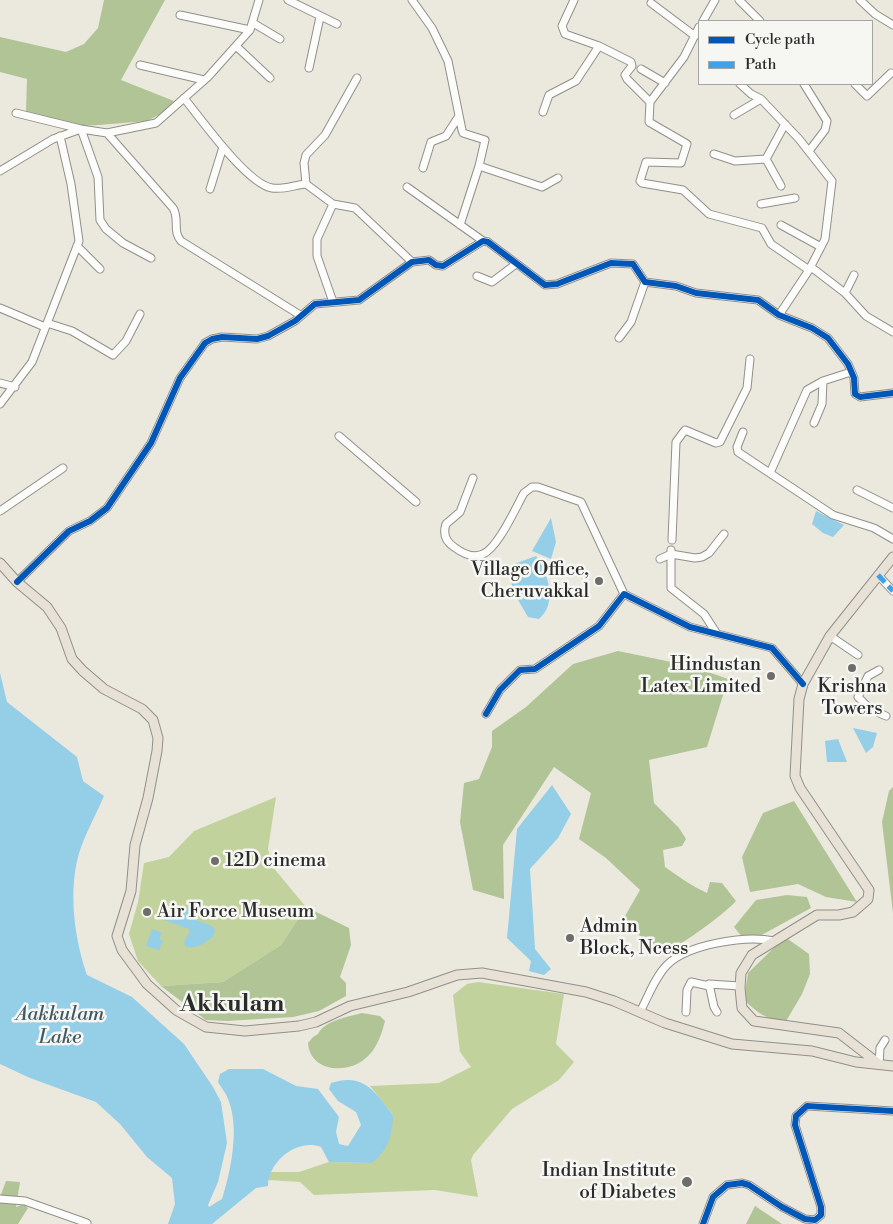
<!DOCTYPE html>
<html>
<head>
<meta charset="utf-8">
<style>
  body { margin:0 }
  #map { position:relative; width:893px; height:1224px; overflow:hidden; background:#ebe8de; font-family:"Libre Bodoni",serif }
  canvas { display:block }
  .legend { position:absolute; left:698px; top:20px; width:175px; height:65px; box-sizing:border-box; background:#f6f6f2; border:1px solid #a5a5a2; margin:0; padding:6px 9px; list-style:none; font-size:15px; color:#2b2b2b }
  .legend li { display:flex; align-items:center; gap:10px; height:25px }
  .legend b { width:25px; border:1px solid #a5a5a2 }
</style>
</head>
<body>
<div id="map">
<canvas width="893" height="1224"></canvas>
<ul class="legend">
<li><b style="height:6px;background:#0057b8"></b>Cycle path</li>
<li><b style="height:6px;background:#3ea3eb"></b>Path</li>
</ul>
</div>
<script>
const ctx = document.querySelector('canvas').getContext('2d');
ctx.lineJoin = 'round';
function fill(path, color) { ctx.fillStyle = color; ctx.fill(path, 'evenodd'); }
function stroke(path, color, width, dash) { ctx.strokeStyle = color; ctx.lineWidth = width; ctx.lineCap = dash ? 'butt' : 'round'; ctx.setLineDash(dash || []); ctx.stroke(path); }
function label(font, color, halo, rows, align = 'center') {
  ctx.font = font + ' "Libre Bodoni",serif'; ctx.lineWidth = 5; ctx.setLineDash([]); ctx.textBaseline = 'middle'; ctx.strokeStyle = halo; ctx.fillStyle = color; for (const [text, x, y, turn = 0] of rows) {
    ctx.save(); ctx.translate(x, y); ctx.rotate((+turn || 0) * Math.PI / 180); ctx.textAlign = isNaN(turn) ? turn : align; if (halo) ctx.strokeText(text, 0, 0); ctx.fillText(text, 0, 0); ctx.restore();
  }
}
const green = new Path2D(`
  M276,797L268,849L272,866L306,907L281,945L223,982L161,986L138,961L129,934L138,902L144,863L169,857L194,831Z
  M478,982L564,994L556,1044L574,1062L559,1080L512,1109L473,1155L471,1160L478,1197L435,1190L314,1195L300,1182L268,1180L269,1172H299L329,1162L372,1163L393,1115L370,1086L439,1083L471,1067L460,1052L453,995L467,984Z`);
const forest = new Path2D(`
  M104,0H165L121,80L174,101L164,112L147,121L99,125L78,126L26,112L27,79L0,72V37L66,52L84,44L98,28Z
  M618,651L691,666L728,679L707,747L649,760L654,803L679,828L686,839L682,846L663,850L665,867C679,877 692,886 707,893L710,882L722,883L736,901C726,913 674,951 662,953L654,948L651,943L621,923L640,890L606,858L579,839L591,793L554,767L503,845L504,899L473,890L460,822L464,783L479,779L492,747V731L526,707L573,664Z
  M893,787V913L882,822L889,791Z
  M794,801L857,902L826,897L798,884L750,892L742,857L763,813Z
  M787,895L807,897L811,908L747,943L734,927L756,900Z
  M306,907L349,928L351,945L340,977L346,983V996L319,1011L293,1017L227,1021L206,1020L161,986L223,982L281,945Z
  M785,937L809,954L810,974L802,994L785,1023C767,1019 756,1013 744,999L748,973Z
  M362,1013L380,1016L385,1021C382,1033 377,1048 368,1056C350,1075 310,1073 308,1043L313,1037L318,1034C325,1020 348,1017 362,1013Z
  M6,1181L20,1182L16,1207L24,1204L28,1208L18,1224H0V1197Z
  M755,1206L782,1224H746Z`);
const water = new Path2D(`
  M816,511L844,525L833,537L823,533L812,524Z
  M551,518L556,542L551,559L532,551Z
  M536,556C548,573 558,603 539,619L528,617C517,596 506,588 514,564Z
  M0,673L7,702L77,757L83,781L104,796C95,817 82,839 77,861C69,898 75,940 87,975L132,997L184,1044L213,1087L221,1102L227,1143L218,1182L208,1205L209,1207L222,1199C231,1171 240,1127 228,1099C226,1093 221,1087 218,1082L220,1074L229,1069H263L296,1086L318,1089L339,1117L336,1132L339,1144L348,1146L361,1125L356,1112L338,1101L329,1089L331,1083C364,1072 375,1092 393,1115C392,1135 389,1149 372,1163L329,1162L321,1147C297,1138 268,1162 268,1186L256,1188L212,1224H168L175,1204L172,1178L147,1157L120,1124L96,1102L30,1078L0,1064Z
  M853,728L877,733L873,747L866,753Z
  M838,739L847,762H827L825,741Z
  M552,785L571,814L558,838L530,869L535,949L551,969L544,975L529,971L531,961L507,938L517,829Z
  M191,899L195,901L188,917L212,926L215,930L213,937C204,943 196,950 185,946L184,942L189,933V929L158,918L163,908L184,915Z
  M152,929L162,933L159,939L163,941L159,950L146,946Z`);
const minor = new Path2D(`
  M288,0L337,24
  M412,0L432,28L448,61L462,130L463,133L485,140L479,166L542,187L558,178
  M574,0L562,26L565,34L599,46L631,62L632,66L625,75L627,79L650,102L684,57L699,27
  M739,0L760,21
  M860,0L875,14L893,25
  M651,3L695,36
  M180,15L250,30
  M703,21L715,0
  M253,23L280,39
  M236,46L270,78
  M140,65L204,80
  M309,68L320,17
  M641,69L665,83
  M740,84L751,94L761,99L799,139L832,181L825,239L809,270L779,315
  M804,84L827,121L825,130L809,151
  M855,84L867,96L891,73
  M184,98C201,119 247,184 272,188C284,190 294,185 306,184L333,204L317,239V256L333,302
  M650,102L649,122L687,144L681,163L646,162L640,181L642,183L683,190L709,214L762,228L771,244L809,270
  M543,112L549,95L576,81L599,46
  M16,113L81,129L98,177L100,220L106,229L123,243L151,258
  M734,115L761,99
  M107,133L173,208C180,219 172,231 181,241L300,315
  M714,154L735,161L766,159
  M423,168L431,142L446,136L459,116
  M0,171L53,139L81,129L107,133L156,123L208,77L250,30L259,0
  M306,184L304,163L306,155L325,135L357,78
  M781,186L766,159L785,124
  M407,187L483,241
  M210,189L223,147
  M333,204L355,208L412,262
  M761,204L795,198
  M460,225L479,166
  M781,225L821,247
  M77,246L100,269
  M811,267L845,293
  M854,275L845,293L866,316L893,332
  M477,276L492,282L516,264
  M0,308L45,327
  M47,323L72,331L113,355L126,341L140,314
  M619,338L631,322L645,282
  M0,383L15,387
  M0,404L32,362L79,241L71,184L60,136
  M814,423L822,404L823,381
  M743,432L737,447L738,452L833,515L874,528L893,539
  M339,436L416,502
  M770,473L807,390L823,381L851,372
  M473,478L460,512L446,524C443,533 445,541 454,547C462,553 473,559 483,554C498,548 516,507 524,493L532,487H538L581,502L624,594
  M857,490L893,508
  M0,511L63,468
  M672,540L676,442L685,430L716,443L720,442L747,388L750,359
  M671,550V588L704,614L717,634
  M660,559L671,554L695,558L702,557L709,553L724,534
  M878,575L893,591
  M17,582L69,531L90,521L107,508L151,443L180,378L205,343L212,339L222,337L257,339L268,336L295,321L315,304L359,300L412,262L429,260L436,265L443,266L483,241L488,242L545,285L557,284L611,263L633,264L645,282L676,286L696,293L758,300L779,315L812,328L828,338L848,364L854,378L855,394L860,397L893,393
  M830,636L858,655
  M879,670L868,676L858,697L870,709L886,716
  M486,714L500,690L520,670L535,669L599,626L624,594L690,627L772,648L803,684
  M640,1012C648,997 655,977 667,965C688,944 746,935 774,941
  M686,1012L687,990L691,982L709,986
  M717,1012L714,1007L709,984L740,986
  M879,1065L880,1048L885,1040
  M0,1199L25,1201L87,1223
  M703,1224L713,1197L727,1185L742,1183L749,1185L782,1207L805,1219L815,1220L821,1215V1207L795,1125L796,1116L807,1106L893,1111`);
const major = new Path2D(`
  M0,563L17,582L47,607L61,628L72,659L83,671L104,689L142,709L153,720L158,738L157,751L148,798L135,845L131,891L117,936L122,950L147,984L176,1010L206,1027L245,1031L299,1026L316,1022L350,1006L408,992L457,975L482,973L586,992L614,1001L665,1023L732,1044L812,1051L856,1062L893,1066
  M879,1064L839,1033L754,1021L742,1008L740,988L741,973L752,955L817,915H839L853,912L868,899L869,890L800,788L795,776L799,699L803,684L830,636L893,557`);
const quiet = new Path2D(`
  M878,575L893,591`);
const cycleway = new Path2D(`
  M17,582L69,531L90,521L107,508L151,443L180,378L205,343L212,339L222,337L257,339L268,336L295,321L315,304L359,300L412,262L429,260L436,265L443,266L483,241L488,242L545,285L557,284L611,263L633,264L645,282L676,286L696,293L758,300L779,315L812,328L828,338L848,364L854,378L855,394L860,397L893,393
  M486,714L500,690L520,670L535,669L599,626L624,594L690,627L772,648L803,684
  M703,1224L713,1197L727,1185L742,1183L749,1185L782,1207L805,1219L815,1220L821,1215V1207L795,1125L796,1116L807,1106L893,1111`);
const markers = [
  [599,581,5,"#6e6d6a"],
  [852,668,5,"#6e6d6a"],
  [771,676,5,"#6e6d6a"],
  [215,861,5,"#6e6d6a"],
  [147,912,5,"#6e6d6a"],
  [570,938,5,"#6e6d6a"],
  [687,1182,6,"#6e6d6a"]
];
const poiNames = [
  ["Village Office,",589,570],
  ["Cheruvakkal",589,592],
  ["Hindustan",761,665],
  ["Latex Limited",761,687],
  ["Krishna",852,687,"center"],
  ["Towers",852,709,"center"],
  ["12D cinema",225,861,"left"],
  ["Air Force Museum",157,912,"left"],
  ["Admin",580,927,"left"],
  ["Block, Ncess",580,949,"left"],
  ["Indian Institute",676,1171],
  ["of Diabetes",676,1193]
];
const waterNames = [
  ["Aakkulam",60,1015],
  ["Lake",60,1038]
];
const districtNames = [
  ["Akkulam",232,1005]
];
fill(green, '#c2d29d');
fill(forest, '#b0c496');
fill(water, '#94cee7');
stroke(minor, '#918f8a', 9);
stroke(major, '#918f8a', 11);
stroke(minor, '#fcfcfa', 7);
stroke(major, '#e8e2d6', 9);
stroke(quiet, '#3ea3eb', 5, [10, 5]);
stroke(cycleway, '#0057b8', 6);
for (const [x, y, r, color] of markers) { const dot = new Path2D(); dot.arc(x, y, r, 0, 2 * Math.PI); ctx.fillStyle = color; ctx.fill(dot); stroke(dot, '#f6f6f2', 2); }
label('19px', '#2b2b2b', '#f6f6f2', poiNames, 'right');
label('italic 20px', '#3f5965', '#f6f6f2', waterNames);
label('bold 24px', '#2b2b2b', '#f6f6f2', districtNames);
</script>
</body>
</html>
